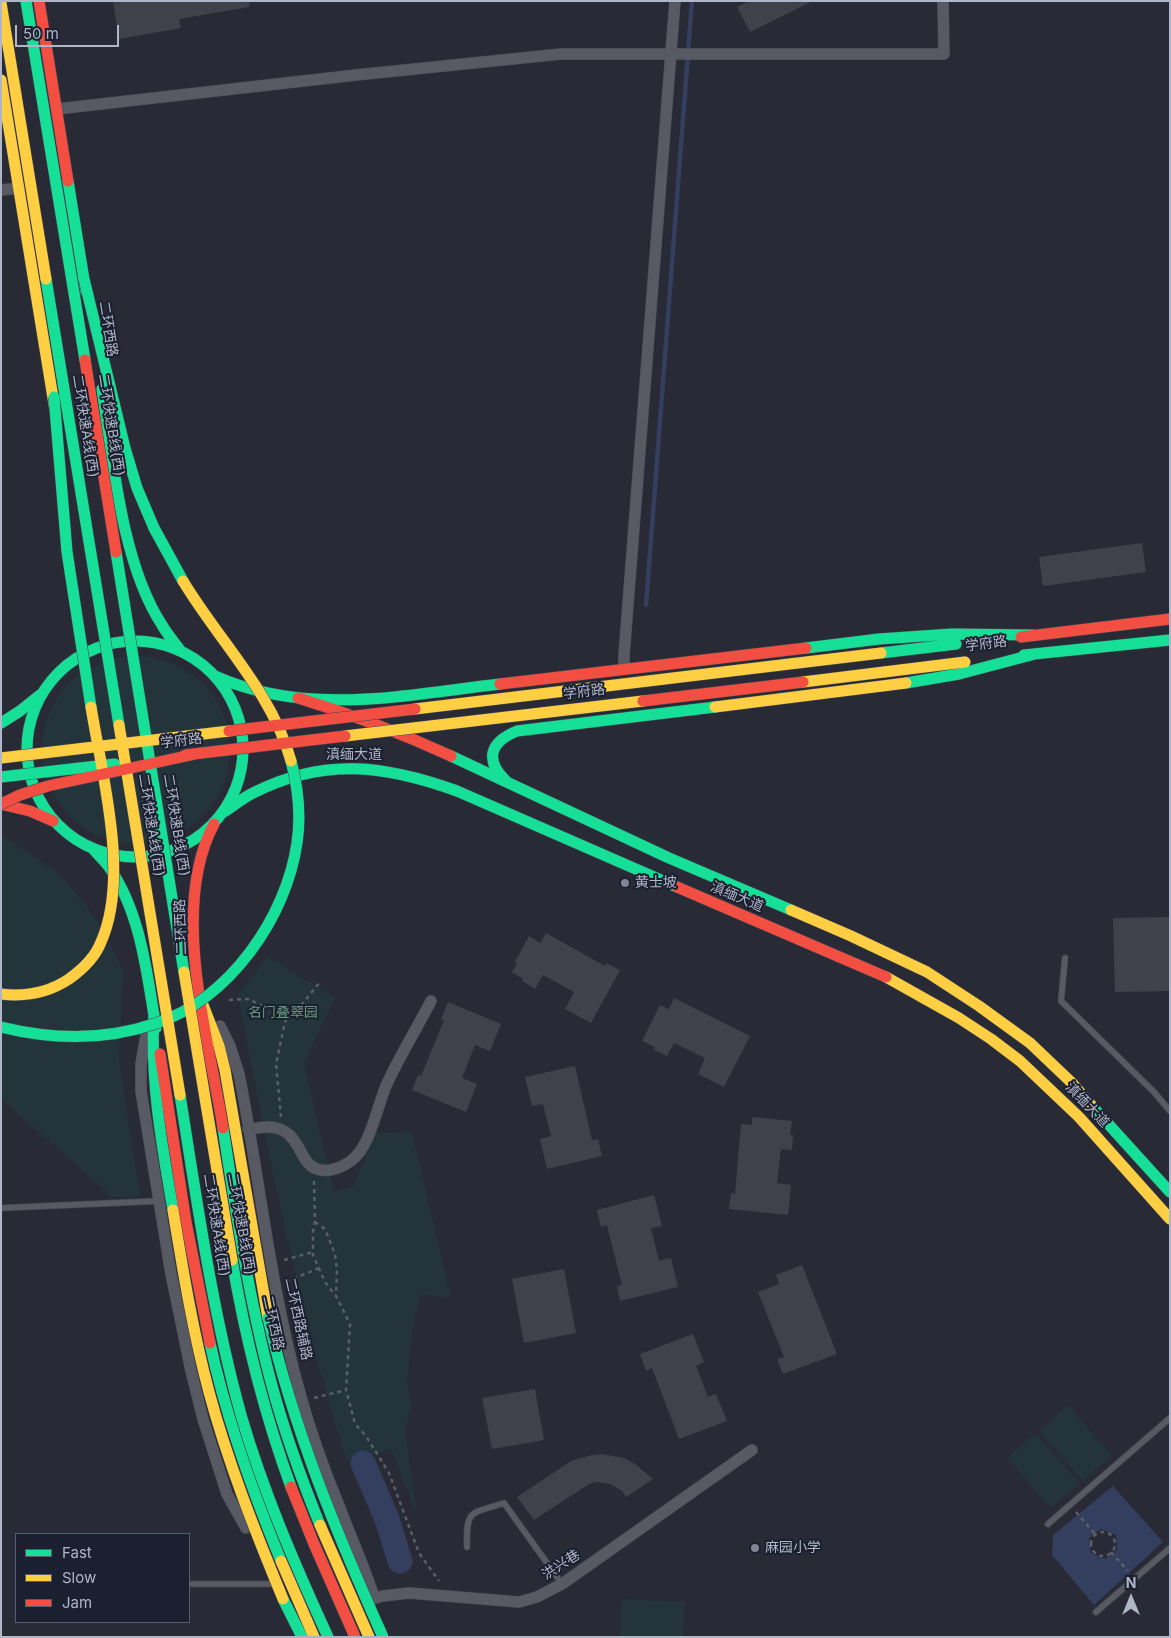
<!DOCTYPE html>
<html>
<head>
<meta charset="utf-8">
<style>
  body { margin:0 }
  #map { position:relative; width:1171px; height:1638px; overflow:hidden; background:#282b35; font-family:Inter,sans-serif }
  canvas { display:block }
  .frame { position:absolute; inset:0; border:2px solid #b0b5c7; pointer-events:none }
  .legend { position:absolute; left:15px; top:1533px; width:175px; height:90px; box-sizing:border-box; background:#1b2030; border:1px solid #575c6c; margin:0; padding:6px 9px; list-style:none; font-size:15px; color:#b0b5c7 }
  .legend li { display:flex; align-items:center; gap:10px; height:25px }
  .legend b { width:25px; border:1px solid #575c6c }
  .north { position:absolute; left:1106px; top:1573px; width:50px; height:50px; -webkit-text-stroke:4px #1b2030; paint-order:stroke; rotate:0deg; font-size:14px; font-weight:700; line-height:20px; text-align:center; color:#b0b5c7 }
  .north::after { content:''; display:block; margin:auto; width:18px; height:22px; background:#b0b5c7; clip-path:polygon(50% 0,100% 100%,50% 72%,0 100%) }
  .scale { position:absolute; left:15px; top:25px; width:104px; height:22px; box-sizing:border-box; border:2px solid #b0b5c7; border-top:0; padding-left:6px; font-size:15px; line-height:18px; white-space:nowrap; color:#b0b5c7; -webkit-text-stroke:4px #1b2030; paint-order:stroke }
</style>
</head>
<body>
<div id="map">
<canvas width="1171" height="1638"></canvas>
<div class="frame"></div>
<ul class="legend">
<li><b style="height:6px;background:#16e098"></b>Fast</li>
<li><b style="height:6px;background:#ffcf43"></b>Slow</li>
<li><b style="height:6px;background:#f24e42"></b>Jam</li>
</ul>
<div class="north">N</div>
<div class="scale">50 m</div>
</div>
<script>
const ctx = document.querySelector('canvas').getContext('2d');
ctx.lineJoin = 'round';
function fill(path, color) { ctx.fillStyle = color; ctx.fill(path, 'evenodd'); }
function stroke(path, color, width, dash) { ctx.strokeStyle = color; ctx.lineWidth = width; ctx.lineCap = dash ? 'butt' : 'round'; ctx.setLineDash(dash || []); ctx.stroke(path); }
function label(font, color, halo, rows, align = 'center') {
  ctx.font = font + ' Inter,"Noto Sans SC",sans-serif'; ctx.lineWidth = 4; ctx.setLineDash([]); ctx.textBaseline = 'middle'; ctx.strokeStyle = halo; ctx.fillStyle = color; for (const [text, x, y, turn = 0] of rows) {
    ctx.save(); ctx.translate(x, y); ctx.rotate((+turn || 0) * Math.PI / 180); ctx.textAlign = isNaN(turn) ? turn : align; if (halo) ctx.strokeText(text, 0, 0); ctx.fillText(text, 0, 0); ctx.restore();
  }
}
const green = new Path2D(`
  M42 750a94 94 0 1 1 188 0a94 94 0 1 1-188 0Z
  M1,834L58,873L86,905L103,930L123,971L119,1060L140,1197H113L1,1099Z
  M268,956L335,998L304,1064L334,1191L352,1187L376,1133L412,1132L451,1297L420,1295L411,1340L407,1383L411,1403L405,1432L417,1515L391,1449L347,1462C299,1309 267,1152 238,994Z
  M1068,1405L1112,1455L1083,1481L1039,1431Z
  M1035,1433L1080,1483L1051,1508L1007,1458Z
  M622,1599L685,1602L683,1637H620Z`);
const water = new Path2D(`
  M1113,1486L1163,1542L1094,1605L1052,1555L1053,1535ZM1101,1529L1116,1535L1117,1550L1105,1559L1091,1553L1089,1538Z`);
const stream = new Path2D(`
  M646,605L692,1`);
const river = new Path2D(`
  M363,1463L387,1519L400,1561`);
const building = new Path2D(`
  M113,1H249V7L179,19L181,28L119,39Z
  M749,1H813L750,32L737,7Z
  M1142,543L1146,572L1043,586L1039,557Z
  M1170,917V991L1115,992L1113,918Z
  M546,933L605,966L606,963L620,970L591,1023L565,1009L574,992L543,975L535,989L522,981L523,979L512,972L517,963L515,962L529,936L540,943Z
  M674,998L750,1036L724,1087L698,1074L705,1058L674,1043L667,1056L654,1050L655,1047L642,1041L660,1005L669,1009Z
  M448,1002L501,1024L490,1051L475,1045L462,1078L477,1084L466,1112L412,1090L418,1075L421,1076L444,1020L441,1019Z
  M575,1066L592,1140L598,1139L602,1156L547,1169L540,1139L551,1136L543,1104L532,1106L525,1077Z
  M752,1117L792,1121L790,1135H793L792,1150L781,1149L777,1183L791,1185L788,1215L729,1209L731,1193L735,1194L741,1124L752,1125Z
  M654,1195L662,1226L651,1228L659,1261L671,1258L678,1287L620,1301L617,1286L622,1285L607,1225L601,1227L597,1210Z
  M802,1265L837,1354L783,1374L777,1359L784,1357L758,1292L779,1284L776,1275Z
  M564,1269L576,1333L524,1343L512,1279Z
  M693,1334L704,1362L696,1366L708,1397L716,1394L727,1421L679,1439L652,1368L646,1371L640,1354Z
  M535,1389L544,1440L492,1449L482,1398Z
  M602,1454L624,1458L635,1464L653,1479L626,1497L622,1491L610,1484L596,1482L589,1484L534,1520L517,1497L571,1461L592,1455Z`);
const path = new Path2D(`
  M229,1000L249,999L258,1004L281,1011L288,1017
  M281,1117L276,1064L285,1022L291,1011L303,1003L320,982
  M314,1181L315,1222L313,1231V1255L325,1282L335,1295
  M315,1222L325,1229L335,1254L337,1270L336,1296L350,1324L346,1390L355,1424L366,1436L389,1473L419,1553L439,1581
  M284,1260L313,1252
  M286,1282L319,1268
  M314,1398L346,1390
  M1076,1512L1096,1535
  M1091 1544a12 12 0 1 1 24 0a12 12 0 1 1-24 0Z
  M1111,1552L1128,1571`);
const lane = new Path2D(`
  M1065,958L1061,1001L1154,1092L1170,1111
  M1,1208L159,1201
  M1048,1524L1170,1418
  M467,1547C466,1509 470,1514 504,1503L562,1584
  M189,1584H272
  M1096,1612L1170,1548`);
const street = new Path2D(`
  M57,109L356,75L561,54H944L943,1
  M1,190L19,188
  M624,669V655L675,1
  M220,1026L230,1046L239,1074C260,1180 270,1286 299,1390C310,1430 324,1470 340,1508C351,1538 364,1566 374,1597
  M146,1035L141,1064V1091L171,1274L191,1371L203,1419L227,1494L246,1528
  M248,1129C255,1129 261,1127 267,1127C302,1127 297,1163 317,1169C331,1174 350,1164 358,1154C371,1139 378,1105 386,1086C399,1057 416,1030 431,1001
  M368,1600L383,1596L409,1593L519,1602L537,1597L562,1584L752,1450`);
const fast = new Path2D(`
  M68,181L86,292
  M102,389C113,461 122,564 162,625C167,634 174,642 180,650
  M27 749a108 108 0 1 1 216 0a108 108 0 1 1-216 0Z
  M806,648L879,639L952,634L1033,635
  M881,653L956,644
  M1024,655L1170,640
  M215,676C306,717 405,695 500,684
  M906,683L959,674L1035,654
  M1,723L20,711L40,695
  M451,756L669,858L791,910
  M506,781C484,760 490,742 517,731L715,707
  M224,812C233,806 243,798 253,793C324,757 385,765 457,791L677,887
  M94,850C99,856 105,861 109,867C141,913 147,974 156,1028
  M154,1014C150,1081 162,1145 173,1210
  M1091,1105L1170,1192
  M223,1128C236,1213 249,1299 271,1382C284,1431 301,1478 320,1525
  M210,1343C226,1418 252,1490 281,1561
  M283,1599L302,1637`);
const slow = new Path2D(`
  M1,80L55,410
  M884,672L965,662
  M715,707L906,683
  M791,910L851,936L927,972L979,1006L1030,1043L1072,1083L1091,1105
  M886,977L959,1018L991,1039L1020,1061L1079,1117L1170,1219
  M203,1005L219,1046L225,1070L268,1318
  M320,1525L369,1637
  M281,1561L314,1637`);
const jam = new Path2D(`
  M39,1L68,181
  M1021,637L1170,619
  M500,684L806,648
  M298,698C351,714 401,733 451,756
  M1,804L30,811L53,821
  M214,824C169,908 209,1039 223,1128
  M677,887L886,977
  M160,1054L186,1222L210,1343`);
const fastBridge = new Path2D(`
  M26,1L85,360
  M46,279L119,725
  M84,279L125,448L137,488L154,528L183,581
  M54,397L67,552L91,707
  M116,552L184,972
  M1,777L115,764
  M1,1027C54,1040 105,1041 157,1023C230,998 286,918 297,843C301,816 298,787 291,761
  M180,1095C197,1202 212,1310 241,1415C263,1491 295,1565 328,1637
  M232,1260C245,1337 264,1413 291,1487
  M268,1318C294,1430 336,1532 383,1637`);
const slowBridge = new Path2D(`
  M1,3L46,279
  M183,581C219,641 272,692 291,761
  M803,682L884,672
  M415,709L881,653
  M119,725L180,1095
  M345,736L643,701
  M1,758L229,731
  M184,972L232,1260
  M1,994C26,997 48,993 69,979C83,969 95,958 101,942C130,877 102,775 91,707
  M173,1210C183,1271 193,1332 209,1392C228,1463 255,1531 283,1599`);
const jamBridge = new Path2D(`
  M85,360L116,552
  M643,701L803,682
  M229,731L415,709
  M185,755L345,736
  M1,804L20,795L48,786L200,753
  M291,1487L314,1544L355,1637`);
const markers = [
  [625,883,5,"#808594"],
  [755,1548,5,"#808594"]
];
const streetNames = [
  ["二环西路",108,329,81],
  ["二环快速B线(西)",111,425,81],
  ["二环快速A线(西)",85,426,81],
  ["学府路",986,644,-7],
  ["学府路",584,692,-7],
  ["学府路",181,741,-7],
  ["滇缅大道",354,755],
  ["二环快速A线(西)",151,825,81],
  ["二环快速B线(西)",176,825,81],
  ["滇缅大道",737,897,23],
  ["二环西路",181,927,-92],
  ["滇缅大道",1087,1105,46],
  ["二环快速B线(西)",241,1224,80],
  ["二环快速A线(西)",216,1225,81],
  ["二环西路辅路",298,1319,78],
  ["二环西路",273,1323,78],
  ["洪兴巷",561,1565,-33]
];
const poiNames = [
  ["黄士坡",635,883],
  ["麻园小学",765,1548]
];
const parkNames = [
  ["名门叠翠园",283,1013]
];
fill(green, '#24343b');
fill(water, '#343e5e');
stroke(stream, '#343e5e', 4.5);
stroke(river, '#343e5e', 25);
fill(building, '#3f424b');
stroke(lane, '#44464e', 7);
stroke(street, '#44464e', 12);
stroke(fast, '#454852', 12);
stroke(slow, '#454852', 12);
stroke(jam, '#454852', 12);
stroke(path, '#5a5e67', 2.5, [4, 4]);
stroke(lane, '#575a63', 5.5);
stroke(street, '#575a63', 11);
stroke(fast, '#16e098', 11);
stroke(slow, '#ffcf43', 11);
stroke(jam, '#f24e42', 11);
stroke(fastBridge, '#454852', 12, []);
stroke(slowBridge, '#454852', 12, []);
stroke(jamBridge, '#454852', 12, []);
stroke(fastBridge, '#16e098', 11);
stroke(slowBridge, '#ffcf43', 11);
stroke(jamBridge, '#f24e42', 11);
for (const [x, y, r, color] of markers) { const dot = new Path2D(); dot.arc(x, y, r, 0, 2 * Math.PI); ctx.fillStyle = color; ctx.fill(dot); stroke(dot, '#1b2030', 2); }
label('14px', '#b0b5c7', '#1b2030', streetNames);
label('14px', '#b0b5c7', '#1b2030', poiNames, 'left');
label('14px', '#67987b', '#1b2030', parkNames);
</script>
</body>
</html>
